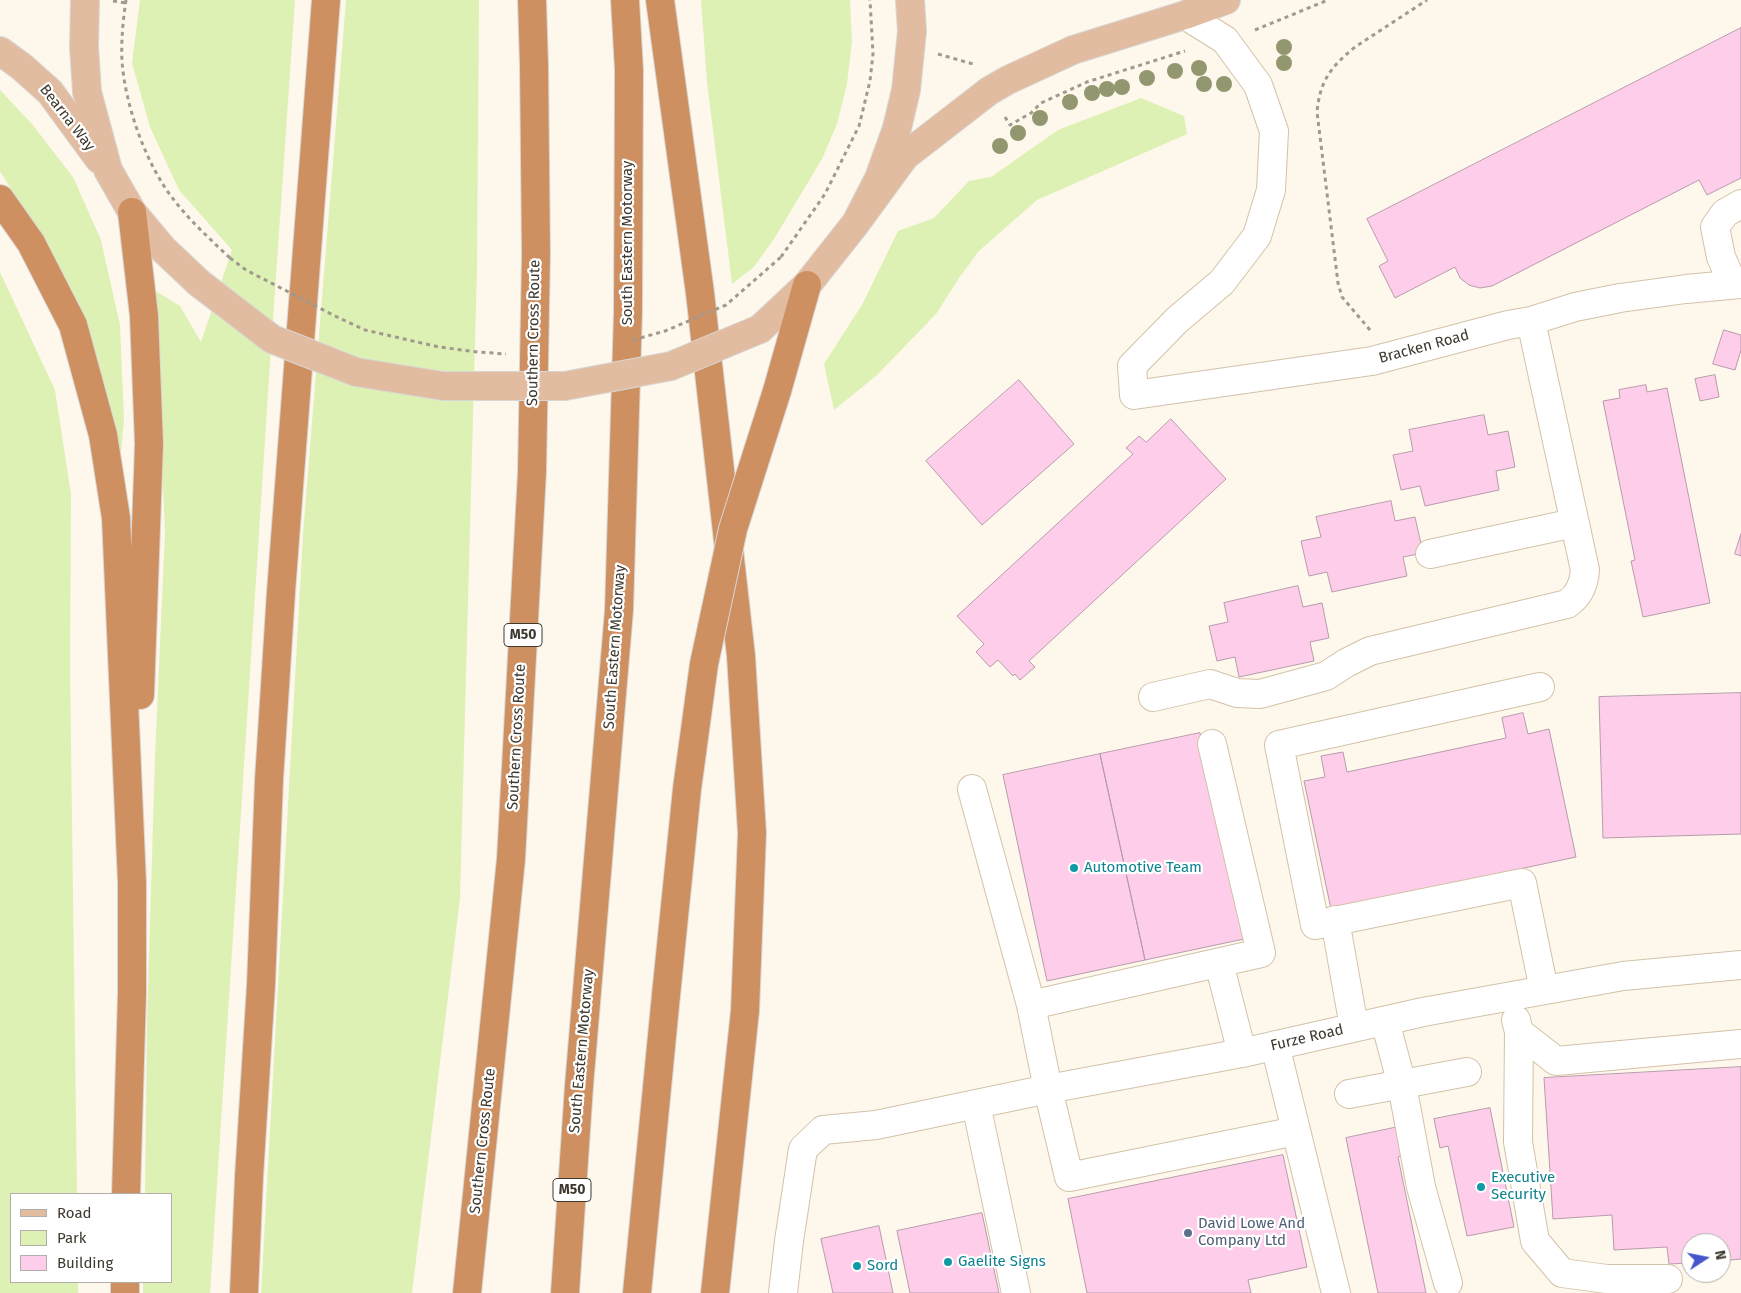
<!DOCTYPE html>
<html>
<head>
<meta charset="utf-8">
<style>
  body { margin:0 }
  #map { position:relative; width:1741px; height:1293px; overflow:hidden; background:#fef7ec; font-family:"Fira Sans",sans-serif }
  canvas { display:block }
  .legend { position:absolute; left:10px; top:1193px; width:162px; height:90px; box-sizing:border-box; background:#fff; border:1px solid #b2afab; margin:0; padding:6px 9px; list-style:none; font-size:15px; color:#3e382d }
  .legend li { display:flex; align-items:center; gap:10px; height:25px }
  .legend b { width:25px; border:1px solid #b2afab }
  .north { position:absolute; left:1681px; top:1233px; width:50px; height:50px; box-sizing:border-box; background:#fff; border:1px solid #b2afab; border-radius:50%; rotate:79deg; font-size:14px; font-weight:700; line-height:20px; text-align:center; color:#3e382d }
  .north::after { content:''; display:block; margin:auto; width:18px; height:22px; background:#4556ca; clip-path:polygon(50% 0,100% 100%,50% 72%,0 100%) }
</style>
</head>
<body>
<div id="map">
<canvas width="1741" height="1293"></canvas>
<ul class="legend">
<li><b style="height:6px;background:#e2bca0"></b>Road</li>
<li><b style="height:14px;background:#def1b4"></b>Park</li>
<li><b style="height:14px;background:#fecdea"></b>Building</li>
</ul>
<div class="north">N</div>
</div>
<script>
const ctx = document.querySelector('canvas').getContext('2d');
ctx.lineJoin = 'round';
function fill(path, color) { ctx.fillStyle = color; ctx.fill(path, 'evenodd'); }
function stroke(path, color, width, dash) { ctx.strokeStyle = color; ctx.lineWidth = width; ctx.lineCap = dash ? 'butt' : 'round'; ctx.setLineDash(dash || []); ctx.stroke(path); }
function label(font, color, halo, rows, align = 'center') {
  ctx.font = font + ' "Fira Sans",sans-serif'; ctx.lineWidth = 4.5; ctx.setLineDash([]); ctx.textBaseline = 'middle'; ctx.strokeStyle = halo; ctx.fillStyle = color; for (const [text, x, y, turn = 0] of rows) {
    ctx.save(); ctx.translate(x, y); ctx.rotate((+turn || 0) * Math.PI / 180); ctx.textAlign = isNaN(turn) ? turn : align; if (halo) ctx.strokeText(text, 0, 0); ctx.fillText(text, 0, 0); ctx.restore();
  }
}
const green = new Path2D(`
  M140,0H295L269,378L210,1293H143V1282H171V1194H145L147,1023L155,757L165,532L154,290L180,306L201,342L232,250L179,190L150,127L132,63Z
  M346,0H479L477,269L460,898L412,1293H261L303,534Z
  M701,0H850L852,41L847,84L837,124L822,159L774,239L754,267L732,284L707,82Z
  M0,90L32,124L73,177L101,240L120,325L124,419L121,453L53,258L0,171Z
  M1141,98L1184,116L1187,134L1037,200L979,251L959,278L936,314L877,375L834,410L824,364L863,303L898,231L934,218L969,181L991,177L1058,130Z
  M0,272L55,390L71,494L70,667L77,1194H11V1282H78V1293H0Z`);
const building = new Path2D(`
  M1741,28V178L1707,195L1699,180L1492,286L1480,288L1469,285L1460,278L1455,267L1395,298L1379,266L1388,261L1367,219Z
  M1724,330L1741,335V350L1735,370L1713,364Z
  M1715,375L1719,397L1700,401L1695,379Z
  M1019,380L1074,444L982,525L926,461Z
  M1646,385L1647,392L1667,388L1710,603L1643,617L1631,561L1635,560L1603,401L1620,398L1619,390Z
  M1484,415L1488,435L1508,431L1515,467L1496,471L1499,490L1425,506L1420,486L1401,490L1393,455L1413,451L1409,430Z
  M1171,419L1226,479L1029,661L1035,667L1020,680L1015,674L1013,676L998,660L990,667L976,652L984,644L957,616L1133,454L1126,448L1139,436L1146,442Z
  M1391,501L1395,521L1415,517L1423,553L1403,557L1407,576L1332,592L1327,572L1309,576L1301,541L1321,537L1316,517Z
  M1741,534V556L1735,554Z
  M1298,586L1303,607L1322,603L1329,638L1310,642L1314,661L1239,677L1235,657L1217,661L1209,626L1228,622L1224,603Z
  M1741,693V834L1603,838L1599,697Z
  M1523,713L1528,734L1549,729L1576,857L1331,909L1304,781L1325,777L1321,756L1343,752L1347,772L1506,738L1502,718Z
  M1200,733L1244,939L1145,960L1100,754Z
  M1100,754L1145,960L1047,981L1003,775Z
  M1741,1067V1259L1721,1261V1243H1691V1263L1669,1264L1667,1247L1614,1250L1612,1215L1553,1219L1544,1078Z
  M1490,1108L1514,1227L1467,1236L1448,1146L1440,1148L1434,1119Z
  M1403,1126L1409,1154L1398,1157L1426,1293H1378L1346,1138Z
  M1283,1155L1307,1267L1248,1280L1251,1293H1087L1068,1199Z
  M982,1213L999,1293H910L897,1231Z
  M879,1226L893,1293H833L821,1239Z`);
const path = new Path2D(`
  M126,0C123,20 121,41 122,61C125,105 146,165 174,200C190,221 210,239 230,258
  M113,1L126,3
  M1255,30L1328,0
  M938,54L973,64L974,67
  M1005,117L1010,125L1031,113L1041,103L1087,82L1185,51
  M781,257L825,194L859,126L870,81L873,54L870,0
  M1370,330L1342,297L1338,283L1317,112C1320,80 1331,67 1355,47L1427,0`);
const minor = new Path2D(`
  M1185,15L1225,40L1258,85L1274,131L1271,190L1257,236L1222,282L1177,320L1132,366L1134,395L1372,361L1508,325L1531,321L1575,307L1620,298L1686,289L1741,284
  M1733,284L1721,257L1715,227L1725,213L1741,204
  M1430,554L1574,523
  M1540,687L1279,745L1315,925L1522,883L1544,990
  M1153,697L1210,684L1237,693L1260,694L1326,676L1346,663L1370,651L1567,604C1579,596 1584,585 1585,570L1531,321
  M972,789L1031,1005L1048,1089L1069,1177L1296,1131
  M1335,920L1354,1027
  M1219,963L1242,1053
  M1031,1005L1261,953L1212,744
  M1516,1020L1519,1032L1556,1061L1741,1044
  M1385,1021L1402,1085L1421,1187L1448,1283
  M1519,1032L1518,1142L1535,1241L1562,1273L1607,1279H1668
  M1275,1045L1336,1293
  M1349,1094L1467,1072
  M976,1104L1016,1293
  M783,1293L789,1241L803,1149L823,1130L876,1125L1048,1089L1242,1053L1423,1012L1623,976L1741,965`);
const major = new Path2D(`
  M85,0L84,47L87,92L108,170L132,212L163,249L199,283
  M0,51L22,67L50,92L99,159
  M856,223L905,156L989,91L1008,80L1073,50L1185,15L1226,0
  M760,329L807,285L856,223L879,178L897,128L906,90L912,31L910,0`);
const highway = new Path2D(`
  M660,0L700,293L741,656L752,833L745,1011L715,1293
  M0,199L31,243L73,325L103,435L116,518L132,883V993L126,1194
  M132,212L144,316L149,444L140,695
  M777,391L807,285
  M125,1282V1293
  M244,1293L249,1177L261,985L269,780L281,592L326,0
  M467,1293L511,859L532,472L536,254L534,65L532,0
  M565,1293L579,1086L619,610L628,312L629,70L625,0
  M637,1293L666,995`);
const pathBridge = new Path2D(`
  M230,258L246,270L335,316L365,330L439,347L478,352L506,354
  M633,340L665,331L726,305L781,257`);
const majorBridge = new Path2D(`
  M199,283L272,339L356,372L443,386H565L671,366L760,329`);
const highwayBridge = new Path2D(`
  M666,995L687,789L704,664L733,529L777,391`);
const trees = [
  [1284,47],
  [1284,63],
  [1199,68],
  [1175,71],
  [1147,78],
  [1204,84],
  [1224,84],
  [1122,87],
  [1107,89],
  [1092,93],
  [1070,102],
  [1040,118],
  [1018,133],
  [1000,146]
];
const markers = [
  [1074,868,5,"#0f9aa8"],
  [1481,1187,5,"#0f9aa8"],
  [1188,1233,5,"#5c6f8a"],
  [948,1262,5,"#0f9aa8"],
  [857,1266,5,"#0f9aa8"]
];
const shields = [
  [523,635,38],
  [572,1190,38]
];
const shieldNames = [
  ["M50",523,635],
  ["M50",572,1190]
];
const streetNames = [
  ["Bearna Way",67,118,52],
  ["South Eastern Motorway",628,243,-90],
  ["Southern Cross Route",534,333,-89],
  ["Bracken Road",1424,347,-15],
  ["South Eastern Motorway",615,647,-86],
  ["Southern Cross Route",517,737,-87],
  ["Furze Road",1307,1038,-13],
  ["South Eastern Motorway",582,1051,-85],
  ["Southern Cross Route",483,1141,-84]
];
const cultureNames = [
  ["Automotive Team",1084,868],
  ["Executive",1491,1178],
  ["Security",1491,1195],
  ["Gaelite Signs",958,1262],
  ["Sord",867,1266]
];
const serviceNames = [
  ["David Lowe And",1198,1224],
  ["Company Ltd",1198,1241]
];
fill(green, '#def1b4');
fill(building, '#fecdea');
stroke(building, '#b79bac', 1);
stroke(minor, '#d3c2a8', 30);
stroke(major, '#d8d7d5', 30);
stroke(highway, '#d8d7d5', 30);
stroke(path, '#9f998e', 3, [4, 4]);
stroke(minor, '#fff', 28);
stroke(major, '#e2bca0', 28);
stroke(highway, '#ce9061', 28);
stroke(majorBridge, '#d8d7d5', 30, []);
stroke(highwayBridge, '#d8d7d5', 30, []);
stroke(pathBridge, '#9f998e', 3, [4, 4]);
stroke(majorBridge, '#e2bca0', 28);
stroke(highwayBridge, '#ce9061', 28);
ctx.fillStyle = '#92976f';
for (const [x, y] of trees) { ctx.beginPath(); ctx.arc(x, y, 8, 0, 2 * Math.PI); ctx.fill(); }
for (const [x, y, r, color] of markers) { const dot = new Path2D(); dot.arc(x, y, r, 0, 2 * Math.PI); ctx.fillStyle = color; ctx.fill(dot); stroke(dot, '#fff', 2); }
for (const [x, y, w] of shields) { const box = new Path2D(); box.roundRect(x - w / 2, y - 11.5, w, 23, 4); ctx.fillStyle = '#fff'; ctx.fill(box); stroke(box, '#3e382d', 1); }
label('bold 14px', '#3e382d', null, shieldNames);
label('15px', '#3e382d', '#fff', streetNames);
label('15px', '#0d838f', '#fff', cultureNames, 'left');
label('15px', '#4e5e75', '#fff', serviceNames, 'left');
</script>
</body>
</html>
